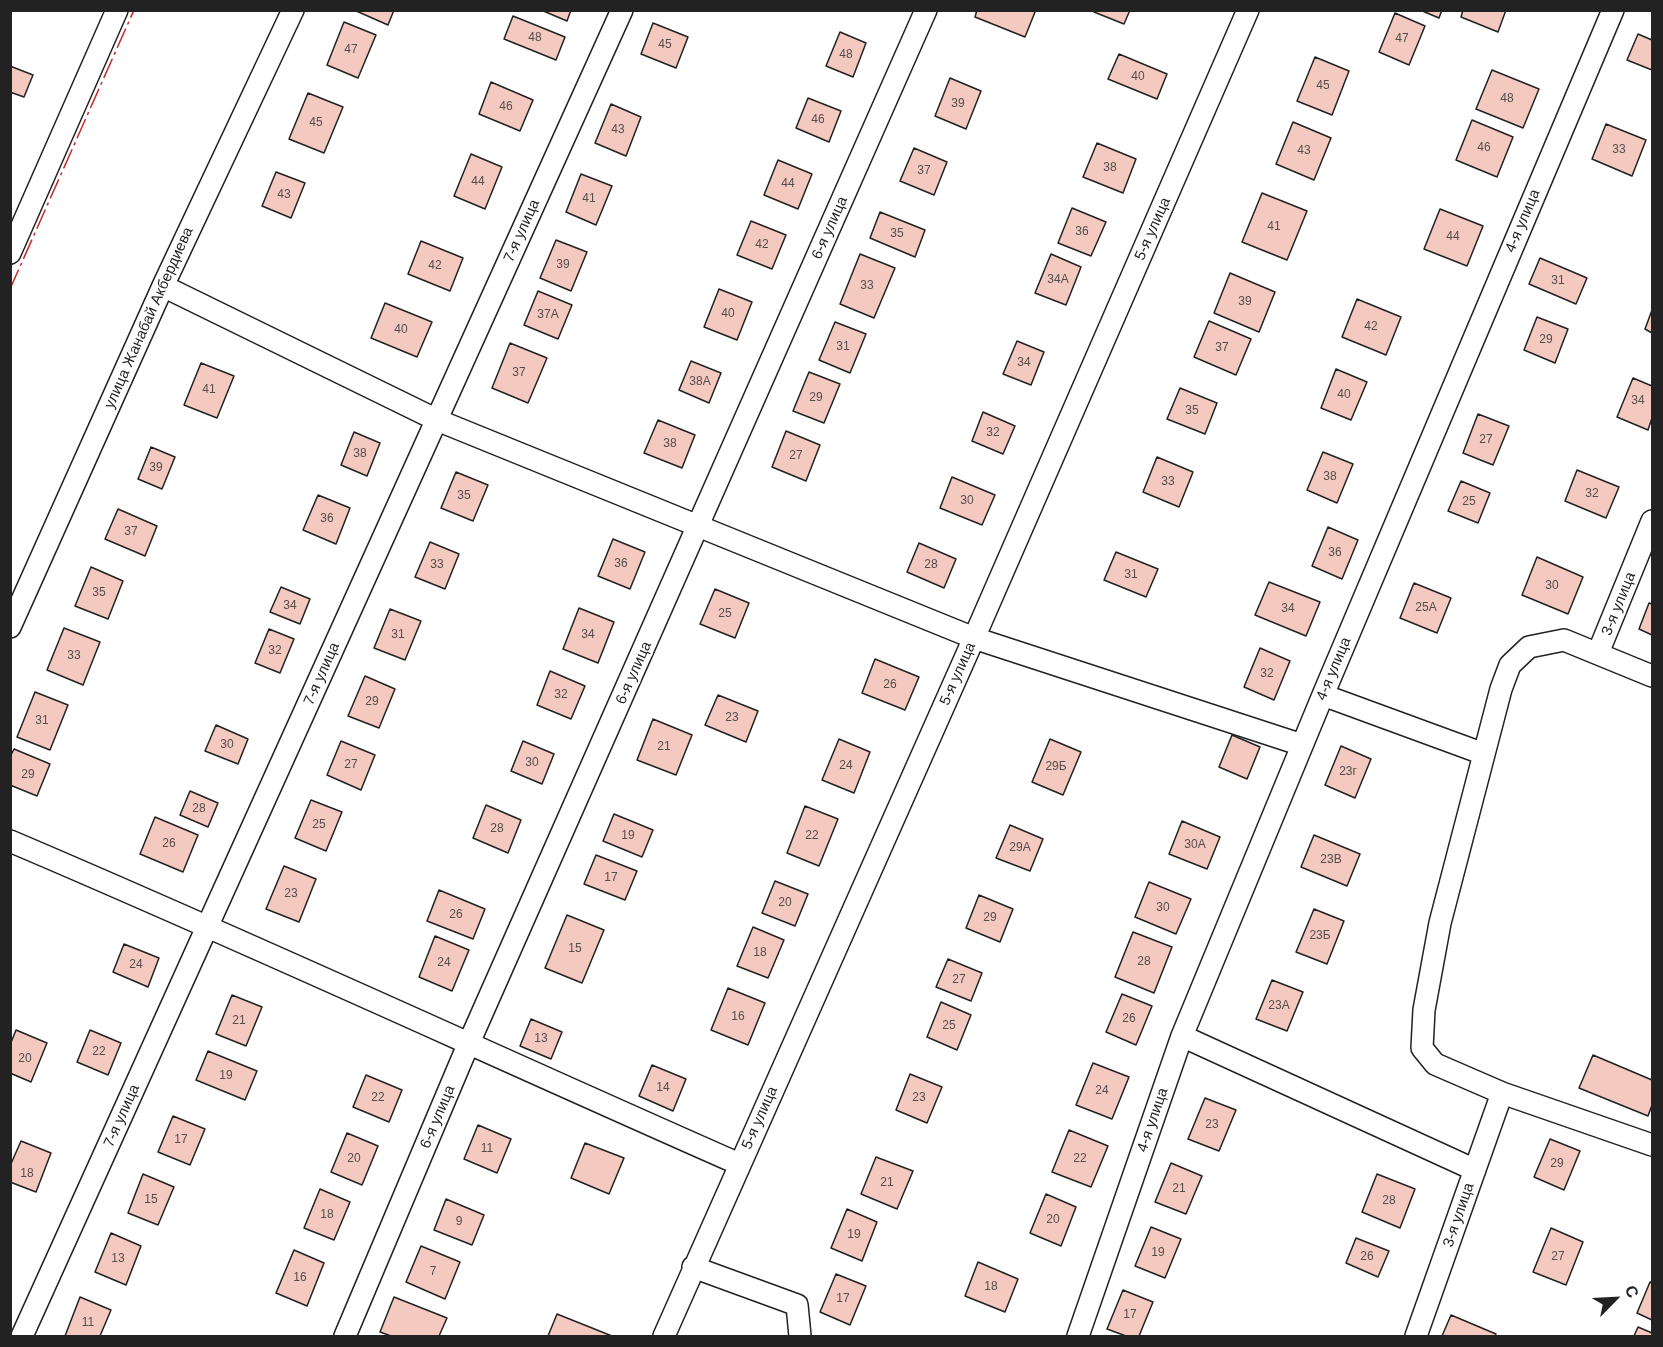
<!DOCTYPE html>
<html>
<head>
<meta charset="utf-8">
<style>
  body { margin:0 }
  #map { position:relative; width:1663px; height:1347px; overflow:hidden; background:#fff; font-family:Arial,sans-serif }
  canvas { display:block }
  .frame { position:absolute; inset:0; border:12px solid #222; pointer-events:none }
  .north { position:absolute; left:1585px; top:1269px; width:60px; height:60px; -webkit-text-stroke:4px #fff; paint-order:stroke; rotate:66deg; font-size:16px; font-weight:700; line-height:24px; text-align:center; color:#222 }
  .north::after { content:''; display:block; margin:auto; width:21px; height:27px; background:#222; clip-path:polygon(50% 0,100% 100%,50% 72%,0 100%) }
</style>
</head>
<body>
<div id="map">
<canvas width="1663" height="1347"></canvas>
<div class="frame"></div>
<div class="north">С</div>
</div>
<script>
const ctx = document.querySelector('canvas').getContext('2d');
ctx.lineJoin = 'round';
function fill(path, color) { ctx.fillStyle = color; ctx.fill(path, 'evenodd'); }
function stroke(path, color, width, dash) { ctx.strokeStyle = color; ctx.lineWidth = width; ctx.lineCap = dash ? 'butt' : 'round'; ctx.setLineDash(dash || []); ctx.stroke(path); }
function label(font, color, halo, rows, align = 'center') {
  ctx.font = font + ' Arial,sans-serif'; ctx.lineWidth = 4.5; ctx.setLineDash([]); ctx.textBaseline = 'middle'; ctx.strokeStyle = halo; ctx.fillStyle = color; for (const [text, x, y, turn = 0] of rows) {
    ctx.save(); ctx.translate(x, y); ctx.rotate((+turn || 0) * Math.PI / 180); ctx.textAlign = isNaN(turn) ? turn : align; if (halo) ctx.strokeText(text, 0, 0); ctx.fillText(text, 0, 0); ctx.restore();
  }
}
const building = new Path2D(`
  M354,10H394L388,25Z
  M541,10H571L567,21Z
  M977,10H1031L1035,12L1025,37L975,17Z
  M1094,10H1130L1124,24L1094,12Z
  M1420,10H1442L1439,18Z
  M1463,10H1506L1498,32L1461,17Z
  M1395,13L1425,26L1409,65L1379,52Z
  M513,16L565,37L556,60L504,39Z
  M344,22L376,35L358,78L327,65Z
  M653,23L688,37L676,68L641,54Z
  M840,32L866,43L853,77L826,66Z
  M1638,34L1652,40V70L1627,60Z
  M1119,54L1167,74L1157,99L1108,79Z
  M1315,57L1349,71L1332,115L1297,101Z
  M10,66L33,75L24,97L10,92Z
  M1492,70L1539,89L1523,128L1476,109Z
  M950,78L981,91L966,129L935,116Z
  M491,82L533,100L520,131L479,114Z
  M308,93L343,107L324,153L289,139Z
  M808,98L841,111L829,142L796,128Z
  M611,104L641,117L626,156L595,143Z
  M1472,120L1513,137L1497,177L1456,160Z
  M1293,122L1331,138L1314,180L1276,164Z
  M1606,124L1646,140L1632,176L1592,159Z
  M1097,143L1136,159L1123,193L1083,177Z
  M914,148L947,162L934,195L900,181Z
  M471,154L502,167L485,209L454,196Z
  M778,160L812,174L798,209L764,195Z
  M276,172L305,183L291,218L262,206Z
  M581,174L612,186L596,225L566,212Z
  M1262,193L1307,211L1287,260L1242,242Z
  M1072,208L1106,222L1091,256L1058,243Z
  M1440,209L1483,226L1467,266L1424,249Z
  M880,212L925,230L915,257L870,238Z
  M751,221L786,235L772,269L737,255Z
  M556,240L587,252L571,291L540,278Z
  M421,241L463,258L450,291L408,274Z
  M860,254L895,268L874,318L840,304Z
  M1051,254L1081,267L1066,305L1035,293Z
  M1540,258L1587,278L1576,304L1529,284Z
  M1230,273L1275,292L1259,332L1214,313Z
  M719,289L752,302L737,340L704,327Z
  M538,291L572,305L558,339L524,325Z
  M1357,299L1401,317L1386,355L1342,337Z
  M385,303L432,322L417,357L371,338Z
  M1652,310V333L1645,329Z
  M1537,317L1568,329L1555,363L1524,350Z
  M1209,321L1251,339L1236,375L1194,357Z
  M835,322L866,334L850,373L819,360Z
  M1017,341L1044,352L1031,385L1003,374Z
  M510,343L547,358L528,403L492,388Z
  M691,361L721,373L709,403L679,390Z
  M201,363L234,376L217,418L184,405Z
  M1336,369L1367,382L1351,420L1321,408Z
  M809,372L840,384L824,423L793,411Z
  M1633,378L1652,386V418L1648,430L1617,417Z
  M1180,388L1217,403L1205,434L1167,419Z
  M983,412L1015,426L1003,454L972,441Z
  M1478,414L1509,426L1493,465L1463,453Z
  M658,420L695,435L682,468L644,453Z
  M786,431L820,445L806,481L772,467Z
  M354,432L380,443L367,476L341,465Z
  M151,447L175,457L162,489L138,479Z
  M1323,452L1353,464L1337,503L1307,490Z
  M1157,457L1193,472L1179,507L1143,492Z
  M1577,470L1619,487L1606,518L1565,501Z
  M456,472L488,485L473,521L441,508Z
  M952,477L995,495L982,525L940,508Z
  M1461,481L1490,493L1478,523L1448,511Z
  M318,495L350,508L336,544L303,530Z
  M118,509L157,526L145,556L105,539Z
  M1328,527L1358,540L1342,579L1312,566Z
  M613,539L645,552L630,589L598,576Z
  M430,542L459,554L445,589L415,577Z
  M919,543L956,559L944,588L907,572Z
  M1116,552L1158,569L1146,597L1104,580Z
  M1537,557L1583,577L1568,614L1522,595Z
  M91,567L123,581L108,619L75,606Z
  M1269,582L1320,602L1306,636L1255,615Z
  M1414,583L1451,598L1437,633L1400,618Z
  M281,587L310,599L300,624L270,612Z
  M715,589L749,603L735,638L700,624Z
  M1649,603L1652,604V635L1639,629Z
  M579,608L614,622L598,663L563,649Z
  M390,609L421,621L405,660L374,648Z
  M64,628L100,642L83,685L47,670Z
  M269,629L294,639L280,673L255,663Z
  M1260,648L1290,661L1274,700L1244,687Z
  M875,659L919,677L905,710L862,693Z
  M550,671L585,686L571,719L537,705Z
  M365,676L395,689L379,728L348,716Z
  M35,692L68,705L50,750L17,737Z
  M718,695L758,711L746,742L705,725Z
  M653,719L692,735L676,775L637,760Z
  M216,725L248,739L238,764L205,751Z
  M1232,735L1260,747L1247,779L1219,767Z
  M839,739L870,752L854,793L822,780Z
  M1050,739L1081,752L1063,795L1032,782Z
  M341,741L375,755L361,790L327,775Z
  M523,741L554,754L542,784L511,771Z
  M1341,746L1371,759L1355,798L1325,785Z
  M14,749L50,764L37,796L10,785V757Z
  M190,791L218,803L208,827L180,815Z
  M311,800L342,812L326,851L295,838Z
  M486,805L521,820L508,853L473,838Z
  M805,806L838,819L819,866L787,853Z
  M614,814L653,830L642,857L603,841Z
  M155,817L198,835L183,872L140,854Z
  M1182,821L1220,837L1207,869L1169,854Z
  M1010,825L1043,839L1030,871L996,858Z
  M1314,835L1360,854L1347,886L1301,867Z
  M596,855L637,871L625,900L584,884Z
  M284,866L316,879L299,922L266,909Z
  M775,881L808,894L795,926L762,913Z
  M1149,882L1191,899L1176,934L1135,917Z
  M439,890L485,909L473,939L427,921Z
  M979,895L1013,909L1000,942L966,928Z
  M1314,909L1344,921L1327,964L1296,952Z
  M567,915L604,930L582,983L545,968Z
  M753,927L784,940L768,978L737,966Z
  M1133,932L1172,947L1154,993L1115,977Z
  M435,936L469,950L452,991L419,977Z
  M124,944L159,958L148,987L113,972Z
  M948,959L982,973L971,1001L936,987Z
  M1272,980L1303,992L1287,1031L1256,1019Z
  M728,988L765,1003L748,1045L711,1030Z
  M1122,994L1152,1006L1136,1045L1106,1032Z
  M232,995L262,1007L246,1046L216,1034Z
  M941,1002L971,1015L957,1050L927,1037Z
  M531,1019L562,1032L551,1059L520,1046Z
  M16,1030L47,1043L31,1082L10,1073V1045Z
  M90,1030L121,1043L108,1075L77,1062Z
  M208,1051L257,1071L245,1100L196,1080Z
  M1593,1055L1652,1080V1105L1648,1116L1579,1088Z
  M1093,1063L1129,1077L1112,1119L1076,1105Z
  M652,1065L686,1079L673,1111L639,1096Z
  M910,1074L942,1087L927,1123L896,1110Z
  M366,1075L402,1090L389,1122L353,1107Z
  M1205,1098L1236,1110L1219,1151L1188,1139Z
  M173,1116L205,1129L190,1165L158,1152Z
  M478,1125L511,1139L497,1173L464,1159Z
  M1069,1130L1108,1146L1091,1187L1052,1172Z
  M347,1133L378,1146L362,1185L331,1172Z
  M1550,1139L1580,1151L1564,1190L1534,1177Z
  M21,1141L51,1153L36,1192L10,1182V1166Z
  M585,1143L624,1158L609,1194L571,1178Z
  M876,1157L913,1171L897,1209L861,1194Z
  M1171,1163L1202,1176L1186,1214L1155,1202Z
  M143,1174L174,1187L158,1225L128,1213Z
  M1377,1174L1415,1189L1400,1228L1362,1212Z
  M320,1189L350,1202L334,1240L304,1228Z
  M1046,1194L1076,1207L1061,1246L1030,1233Z
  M446,1199L484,1215L472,1245L434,1230Z
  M847,1209L877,1222L862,1261L831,1248Z
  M1151,1227L1181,1239L1165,1278L1135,1266Z
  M1551,1228L1583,1242L1566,1285L1533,1272Z
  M111,1233L141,1246L126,1285L95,1272Z
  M1356,1238L1389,1251L1378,1277L1346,1263Z
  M421,1246L460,1262L445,1299L406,1282Z
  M294,1250L324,1263L307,1306L276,1293Z
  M978,1262L1018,1279L1005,1312L965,1296Z
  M836,1274L866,1286L850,1325L820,1312Z
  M1650,1282L1652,1283V1320L1637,1313Z
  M1123,1290L1153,1302L1139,1336H1126L1107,1329Z
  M80,1297L111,1310L100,1336H65Z
  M394,1297L447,1318L439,1336H391L380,1332Z
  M557,1314L612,1336H548Z
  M1451,1315L1496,1334L1495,1336H1442Z
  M1638,1327L1652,1333V1336H1634Z`);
const minor = new Path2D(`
  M10,253L117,10
  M163,286L437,420L974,638L1302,745
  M10,627L163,286L293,10
  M1598,653L1652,521
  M1652,676L1564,640L1529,647L1510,665L1501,689L1440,923L1424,1010L1422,1048L1435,1064L1502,1093L1652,1145
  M1323,695L1484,754
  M10,841C255,945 496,1057 739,1164
  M1182,1036L1475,1170
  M693,1267L797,1305L800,1336
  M22,1336L622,10
  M345,1336L468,1045L926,10
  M664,1336L974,638L1248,10
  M1078,1336L1182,1036L1323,695L1613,10
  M1416,1336L1502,1093`);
const power = new Path2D(`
  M10,289L134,10`);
const numberNames = [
  ["48",535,38],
  ["47",1402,39],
  ["45",665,45],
  ["47",351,50],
  ["48",846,55],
  ["40",1138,77],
  ["45",1323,86],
  ["48",1507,99],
  ["39",958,104],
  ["46",506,107],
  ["46",818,120],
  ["45",316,123],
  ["43",618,130],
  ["46",1484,148],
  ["33",1619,150],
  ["43",1304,151],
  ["38",1110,168],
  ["37",924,171],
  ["44",478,182],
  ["44",788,184],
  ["43",284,195],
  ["41",589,199],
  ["41",1274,227],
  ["36",1082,232],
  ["35",897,234],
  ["44",1453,237],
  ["42",762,245],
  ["39",563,265],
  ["42",435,266],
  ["34А",1058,280],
  ["31",1558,281],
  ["33",867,286],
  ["39",1245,302],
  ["40",728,314],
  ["37А",548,315],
  ["42",1371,327],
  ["40",401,330],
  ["29",1546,340],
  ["31",843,347],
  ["37",1222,348],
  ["34",1024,363],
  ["37",519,373],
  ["38А",700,382],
  ["41",209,390],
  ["40",1344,395],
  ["29",816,398],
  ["34",1638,401],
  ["35",1192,411],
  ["32",993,433],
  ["27",1486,440],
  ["38",670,444],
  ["38",360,454],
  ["27",796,456],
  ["39",156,468],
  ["38",1330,477],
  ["33",1168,482],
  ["32",1592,494],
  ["35",464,496],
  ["30",967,501],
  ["25",1469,502],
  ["36",327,519],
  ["37",131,532],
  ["36",1335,553],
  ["36",621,564],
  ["33",437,565],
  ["28",931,565],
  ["31",1131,575],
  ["30",1552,586],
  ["35",99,593],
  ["34",290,606],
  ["25А",1426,608],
  ["34",1288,609],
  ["25",725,614],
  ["31",398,635],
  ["34",588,635],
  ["32",275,651],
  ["33",74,656],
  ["32",1267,674],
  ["26",890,685],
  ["32",561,695],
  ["29",372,702],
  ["23",732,718],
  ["31",42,721],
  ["30",227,745],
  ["21",664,747],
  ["30",532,763],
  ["27",351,765],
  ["24",846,766],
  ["29Б",1056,767],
  ["23г",1348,772],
  ["29",28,775],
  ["28",199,809],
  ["25",319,825],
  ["28",497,829],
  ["19",628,836],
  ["22",812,836],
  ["26",169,844],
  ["30А",1195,845],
  ["29А",1020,848],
  ["23В",1331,860],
  ["17",611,878],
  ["23",291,894],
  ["20",785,903],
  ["30",1163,908],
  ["26",456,915],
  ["29",990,918],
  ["23Б",1320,936],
  ["15",575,949],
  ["18",760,953],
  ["28",1144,962],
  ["24",444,963],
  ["24",136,965],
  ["27",959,980],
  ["23А",1279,1006],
  ["16",738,1017],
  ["26",1129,1019],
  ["21",239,1021],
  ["25",949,1026],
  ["13",541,1039],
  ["22",99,1052],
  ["20",25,1059],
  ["19",226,1076],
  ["14",663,1088],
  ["24",1102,1091],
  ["22",378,1098],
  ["23",919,1098],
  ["23",1212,1125],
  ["17",181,1140],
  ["11",487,1149],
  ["20",354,1159],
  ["22",1080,1159],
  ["29",1557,1164],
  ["18",27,1174],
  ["21",887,1183],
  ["21",1179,1189],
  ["15",151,1200],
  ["28",1389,1201],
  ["18",327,1215],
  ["20",1053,1220],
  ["9",459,1222],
  ["19",854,1235],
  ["19",1158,1253],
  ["26",1367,1257],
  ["27",1558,1257],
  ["13",118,1259],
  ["7",433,1272],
  ["16",300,1278],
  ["18",991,1287],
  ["17",843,1299],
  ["17",1130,1315],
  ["11",88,1323]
];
const streetNames = [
  ["4-я улица",1523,221,-67],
  ["6-я улица",830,228,-66],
  ["5-я улица",1153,229,-66],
  ["7-я улица",522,231,-66],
  ["улица Жанабай Акбердиева",149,318,-66],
  ["3-я улица",1619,604,-68],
  ["4-я улица",1334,669,-67],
  ["6-я улица",634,673,-66],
  ["7-я улица",322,674,-66],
  ["5-я улица",958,674,-66],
  ["7-я улица",122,1116,-66],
  ["6-я улица",438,1117,-67],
  ["5-я улица",760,1118,-66],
  ["4-я улица",1153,1120,-71],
  ["3-я улица",1459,1215,-71]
];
fill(building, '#f3c9c0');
stroke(building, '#222', 1.5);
stroke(minor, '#222', 24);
stroke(minor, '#fff', 21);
stroke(power, '#c62828', 1.5, [21, 4.5, 3, 4.5]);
label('12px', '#564c4a', null, numberNames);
label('15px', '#222', '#fff', streetNames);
</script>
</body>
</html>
